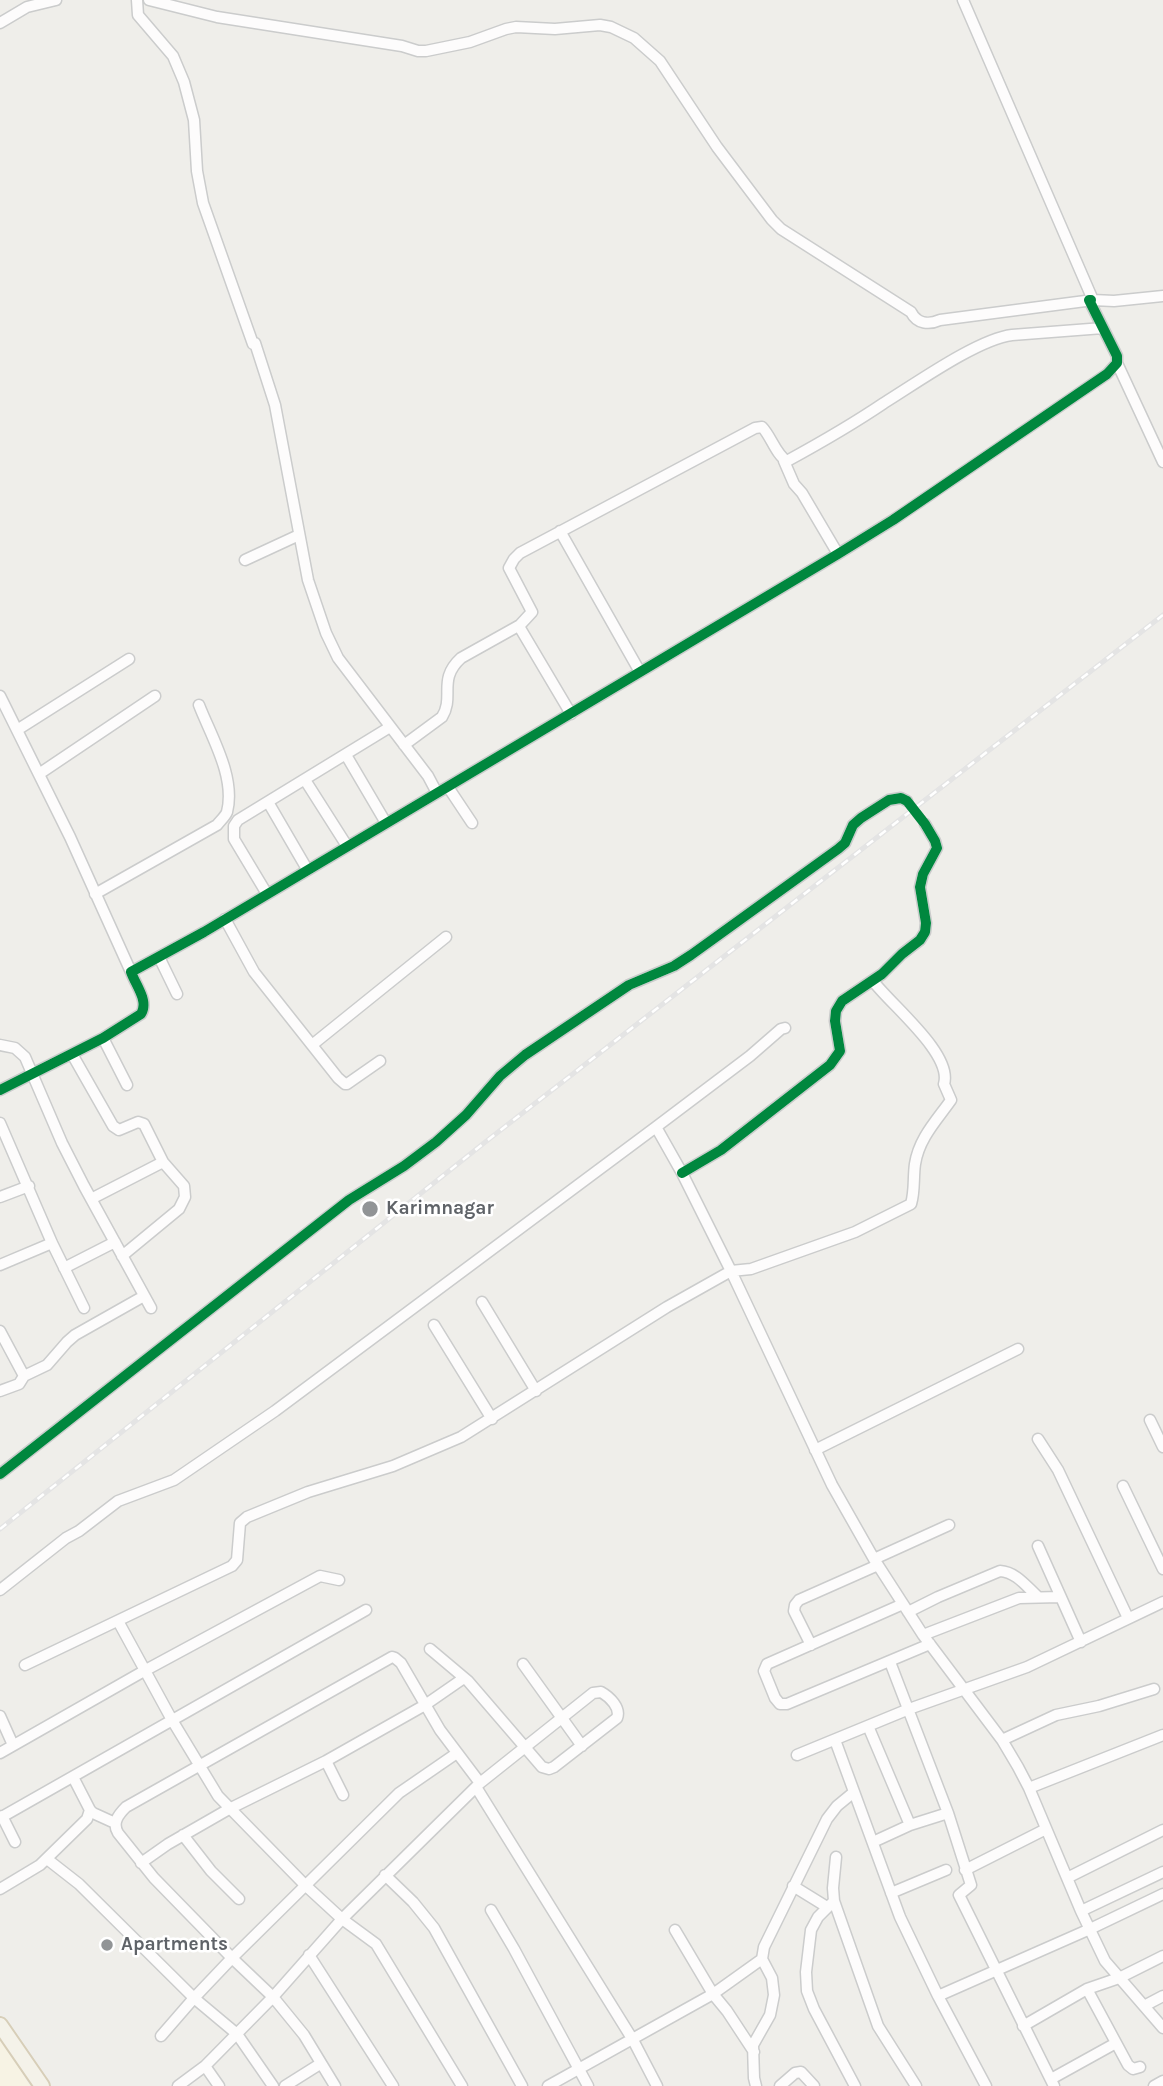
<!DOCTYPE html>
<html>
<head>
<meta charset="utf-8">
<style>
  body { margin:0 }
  canvas { display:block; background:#efeeea }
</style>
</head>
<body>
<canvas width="1163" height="2086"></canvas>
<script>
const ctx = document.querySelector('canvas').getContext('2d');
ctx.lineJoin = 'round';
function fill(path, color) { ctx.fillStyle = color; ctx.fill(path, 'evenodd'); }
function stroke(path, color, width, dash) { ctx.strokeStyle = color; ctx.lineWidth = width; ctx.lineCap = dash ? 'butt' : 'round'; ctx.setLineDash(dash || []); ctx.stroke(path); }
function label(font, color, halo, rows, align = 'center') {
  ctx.font = font + ' Karla,sans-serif'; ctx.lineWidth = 5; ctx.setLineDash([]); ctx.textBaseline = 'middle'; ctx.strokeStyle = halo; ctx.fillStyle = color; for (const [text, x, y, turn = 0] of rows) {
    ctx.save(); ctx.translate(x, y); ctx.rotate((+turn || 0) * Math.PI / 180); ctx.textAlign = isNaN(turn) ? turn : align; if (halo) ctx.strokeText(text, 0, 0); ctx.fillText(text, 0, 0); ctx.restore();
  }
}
const commercial = new Path2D(`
  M0,2036L30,2086H0Z`);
const streetTunnel = new Path2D(`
  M907,801L925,824`);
const street = new Path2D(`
  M137,0L138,15L173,56L184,82L194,120L197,171L203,203L253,344
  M149,0L217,17L402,46L418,51H426L470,42L506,29L516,27L555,29L600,25L611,27L634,38L660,61L717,147L772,220L781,229L911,312C917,324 929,325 940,320L1093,300L963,0
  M0,23L27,7L56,0
  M1093,300L1114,301L1163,296
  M255,343L275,405L308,580L326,633L338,658L428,776L437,793
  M1117,363L1163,462
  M784,461L794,484L802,493L838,554
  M560,531L640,672
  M245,560L299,535
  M0,696L70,837L131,972
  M571,714L520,628V625L532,612L509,568L514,559L520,553L755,428L762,427C771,436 776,455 787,461C820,443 853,424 884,403C915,384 978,339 1012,335L1103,328
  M17,730L129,659
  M404,745L442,717C455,696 437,680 461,658L520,625
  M346,755L386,823
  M39,774L155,696
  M305,780L347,846
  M448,787L472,823
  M268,802L307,869
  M95,894L217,825C220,821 225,817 227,812C236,777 211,736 199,705
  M267,894L234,839V826L238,820L390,727
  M225,919L254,972L338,1078L345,1084H347L380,1061
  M159,957L177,994
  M103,1038L127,1085
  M0,1045L15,1048L25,1057L62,1143L84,1186L151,1308
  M312,1045L446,937
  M72,1054L113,1126L119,1130L138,1122L144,1124L163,1162L184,1186L185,1197L179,1209L122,1256
  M0,1090L103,1038L141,1014C149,1001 136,986 131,972L204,932L838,554L893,520L1107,374L1117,363V356L1089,300
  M0,1123L52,1243L84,1308
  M656,1127L682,1173L731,1271L832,1485L874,1559L923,1635L1002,1740L1018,1767L1029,1788L1081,1911L1105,1961L1163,2028
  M682,1173L721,1150L830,1065L840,1051L835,1021L836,1011L842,1001L882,974L902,954L920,940L925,932L926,923L920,887L923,874L937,848L935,841L925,824
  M0,1197L29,1186
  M91,1199L163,1162
  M0,1265L52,1243
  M64,1268L115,1242
  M482,1302L536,1391
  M434,1325L492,1419
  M0,1331L24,1376L19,1384L0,1391
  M24,1376L47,1365L67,1342L75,1335L144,1296
  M1150,1420L1163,1447
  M1038,1439L1058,1470L1128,1618
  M815,1450L1018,1349
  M0,1474L349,1200L404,1166L436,1142L466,1115L500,1076L525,1055L629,985L674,966L691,955L838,849L845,843L853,825L861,818L889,800L901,798L907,801
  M1123,1486L1163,1569
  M1038,1546L1081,1642
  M874,1559L949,1525
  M0,1590L66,1538L79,1531L118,1501L174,1480L275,1411L656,1127L750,1056L781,1029L785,1028
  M903,1604L767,1664L764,1671L775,1698L780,1704H787L930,1644
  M908,1612L938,1597L1000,1571C1016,1572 1026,1586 1037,1596
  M118,1621L172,1720L218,1796L305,1885L342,1919L376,1944L462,2086
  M923,1635L1019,1598L1060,1597
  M811,1645L794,1611L795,1605L799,1600L878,1565
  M430,1649L468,1681L542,1767L549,1769L554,1767L617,1718C621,1708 610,1697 601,1692L593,1693L480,1783
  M890,1662L948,1813L971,1885L959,1895L1054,2086
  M523,1664L582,1746
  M25,1665L232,1566L237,1560L240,1523L247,1517L308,1492L393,1466L461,1437L667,1307L731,1271L751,1269L855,1232L911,1204C915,1190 913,1178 915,1164C919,1138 937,1120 951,1100L944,1084C953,1054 891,1005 873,981
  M0,1716L13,1745
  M868,1726L910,1825
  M835,1740L900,1917L938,1996L986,2086
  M1002,1740L1056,1715L1099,1706L1154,1689
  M0,1753L144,1671L320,1576L339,1580
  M797,1755L909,1709L1027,1667L1163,1602
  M326,1761L343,1795
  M476,1787L633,2040L657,2086
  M1029,1788L1163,1735
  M90,1810L93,1813L115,1823
  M2,1816L15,1842
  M0,1818L366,1610
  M183,1835L211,1871L239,1899
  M873,1842L910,1825L948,1813
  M836,1857L833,1888L834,1901L878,2026L916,2086
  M47,1859L79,1884L194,1998L237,2034L273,2086
  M141,1863L168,1844L229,1809L326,1761L425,1705L464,1678
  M965,1870L1046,1829
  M385,1875L413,1902L434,1928L522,2086
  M1067,1878L1163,1830
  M793,1886L827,1907
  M0,1889L40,1865L87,1819L90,1810L73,1777
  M891,1893L946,1870
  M834,1901L818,1917L811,1930L806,1972L807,1991L814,2009L855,2086
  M491,1910L514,1949L588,2086
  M1081,1911L1163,1872
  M675,1930L713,1994L727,2011L754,2052
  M309,1955L393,2086
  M1087,1989L1128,2065L1133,2069L1140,2067
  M938,1996L1090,1929L1163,1894
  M1144,2006L1163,1996
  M1023,2026L1087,1989L1119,1978L1163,1956
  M161,2036L194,1998L232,1958L399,1793L457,1753
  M1051,2079L1116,2043
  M178,2086L205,2066
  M219,2086L205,2066L273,1997L342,1919L480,1783L440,1730L401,1663L395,1658L392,1657L126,1807C118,1815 112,1823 118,1833L154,1878L232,1958L273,1997L304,2035L335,2086
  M285,2086L320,2064
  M548,2086L713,1994L762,1959
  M756,2086L754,2078L753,2045L770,2015L774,1995L772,1978L762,1959L764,1947L827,1819L837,1806L854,1792
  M780,2086L795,2073L801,2072L814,2086
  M1154,2086L1163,2081`);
const primary = new Path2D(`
  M0,2025L42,2086`);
const rail = new Path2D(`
  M0,1529L484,1143L1163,615`);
const cycleway = new Path2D(`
  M0,1090L103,1038L141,1014C149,1001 136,986 131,972L204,932L838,554L893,520L1107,374L1117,363V356L1089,300H1091
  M0,1474L349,1200L404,1166L436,1142L466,1115L500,1076L525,1055L629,985L674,966L691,955L838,849L845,843L853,825L861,818L889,800L901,798L907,801L925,824L935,841L937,848L923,874L920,887L926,923L925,932L920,940L902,954L882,974L842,1001L836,1011L835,1021L840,1051L830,1065L721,1150L682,1173`);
const markers = [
  [370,1209,9,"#919496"],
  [107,1945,7,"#919496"]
];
const poiNames = [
  ["Karimnagar",386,1209],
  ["Apartments",121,1945]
];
fill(commercial, '#f7f3e4');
stroke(streetTunnel, '#cbcbca', 10, [10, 5]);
stroke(street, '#cbcccc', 13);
stroke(primary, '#d7ceb8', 18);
stroke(street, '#fdfcfc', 10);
stroke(primary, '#f4f2e9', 14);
stroke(rail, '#e4e4e4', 5);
stroke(rail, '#fff', 2.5, [8]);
stroke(cycleway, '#00873e', 10);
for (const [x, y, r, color] of markers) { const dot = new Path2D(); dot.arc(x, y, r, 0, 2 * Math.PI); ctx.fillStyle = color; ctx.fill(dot); stroke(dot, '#fff', 2.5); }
label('bold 19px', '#5f6368', '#fff', poiNames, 'left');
</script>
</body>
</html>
